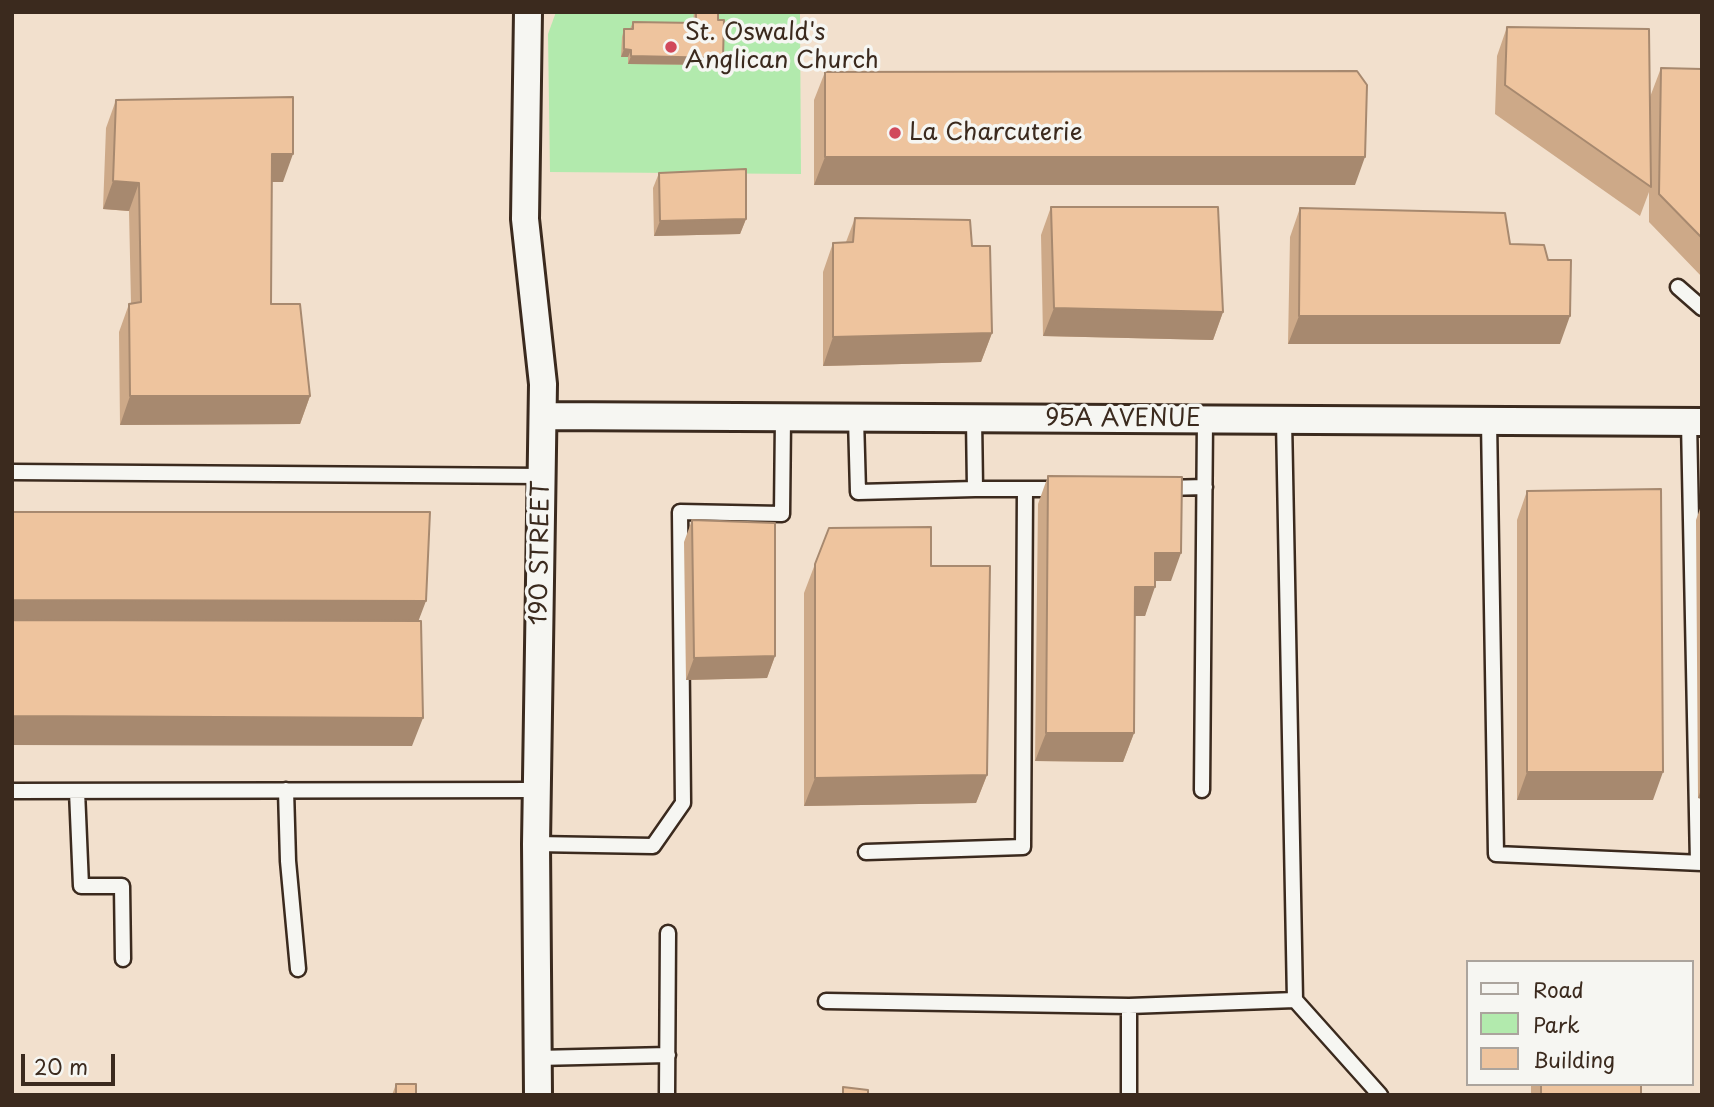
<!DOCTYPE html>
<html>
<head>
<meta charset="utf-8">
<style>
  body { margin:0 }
  #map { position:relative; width:1714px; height:1107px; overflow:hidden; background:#f4ece1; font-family:"Playpen Sans",sans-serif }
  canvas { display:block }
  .frame { position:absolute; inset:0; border:14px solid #3b2a1e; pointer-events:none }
  .legend { position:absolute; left:1466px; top:960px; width:228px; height:126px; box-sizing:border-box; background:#f6f6f2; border:2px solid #aba49d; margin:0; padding:9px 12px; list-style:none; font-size:21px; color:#3b2a1e }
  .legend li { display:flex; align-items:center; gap:14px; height:35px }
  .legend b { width:35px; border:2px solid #aba49d }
  .scale { position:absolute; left:21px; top:1054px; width:94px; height:32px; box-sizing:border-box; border:4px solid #3b2a1e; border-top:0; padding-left:9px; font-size:21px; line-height:24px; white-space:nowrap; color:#3b2a1e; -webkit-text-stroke:5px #f6f6f2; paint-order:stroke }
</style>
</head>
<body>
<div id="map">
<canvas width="1714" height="1107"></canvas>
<div class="frame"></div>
<ul class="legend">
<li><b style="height:9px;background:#f6f6f2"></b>Road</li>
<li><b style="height:19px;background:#b2eaad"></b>Park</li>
<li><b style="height:19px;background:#eec49e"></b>Building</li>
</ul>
<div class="scale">20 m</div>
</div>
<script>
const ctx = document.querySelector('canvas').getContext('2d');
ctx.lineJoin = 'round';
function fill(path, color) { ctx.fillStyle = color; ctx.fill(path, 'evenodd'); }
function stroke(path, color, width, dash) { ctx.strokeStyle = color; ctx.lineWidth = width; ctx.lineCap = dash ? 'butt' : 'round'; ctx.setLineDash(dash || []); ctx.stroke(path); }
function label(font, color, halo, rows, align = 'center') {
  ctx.font = font + ' "Playpen Sans",sans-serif'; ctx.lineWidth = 7; ctx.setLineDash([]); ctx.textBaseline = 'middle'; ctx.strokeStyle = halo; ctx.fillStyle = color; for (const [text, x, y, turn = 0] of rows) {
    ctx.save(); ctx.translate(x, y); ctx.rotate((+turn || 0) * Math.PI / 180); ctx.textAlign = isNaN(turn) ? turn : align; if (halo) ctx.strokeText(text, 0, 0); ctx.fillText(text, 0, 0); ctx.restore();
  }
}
const built = new Path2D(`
  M12,12H1702V1095H12ZM1467,962H1691V1084H1467Z`);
const green = new Path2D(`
  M556,12H800L801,174L550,172L548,34Z`);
const lane = new Path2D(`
  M1678,287L1702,308
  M856,418L858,492L975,489L974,418
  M1284,420L1295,1000L1380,1095
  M1489,421L1496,854L1702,863
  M1689,422L1698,863
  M12,472L542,476
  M1165,488L1205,487
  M975,489H1061
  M286,790L288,861L298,969
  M1202,790L1205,419
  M12,791L537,790
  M77,791L81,886H122L123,959
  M536,844L653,846L683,803L680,512L782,514L783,418
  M866,852L1023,847L1025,489
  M826,1001L1129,1006
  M537,1058L668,1055
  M667,1095L668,933
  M1129,1095V1006L1295,1000`);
const street = new Path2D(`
  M528,12L525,219L543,384L536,844L538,1095
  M543,416L1702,422`);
const wall = new Path2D(`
  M694,12H718L720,65L628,64V57H621L622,37L624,29H630L633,22L693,23Z
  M1507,27L1650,126V97L1661,68L1702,69V277L1649,222V192L1640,216L1495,114L1497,56Z
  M825,72L1355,185H814V100Z
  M116,100L283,182H272L271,304L310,396L300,424L120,425L119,332L129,304L131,303L129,211L103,209L106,128Z
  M659,173L746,219L740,234L654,236L653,188Z
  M1051,207L1223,312L1213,340L1043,336L1041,235Z
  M1300,208L1510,244L1560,344H1288L1290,237Z
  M855,218L972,246L992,333L981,362L823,366V272L833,243L846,242Z
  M1048,476L1171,581H1155L1145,616H1135L1134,733L1123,762L1035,761L1038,504Z
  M1527,491L1653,800H1517V520Z
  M1702,503V799L1698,798L1696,520Z
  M692,520L775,656L767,678L686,680L684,542Z
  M815,564L931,566L987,775L976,803L804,806V593Z
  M396,1084L416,1095H392Z
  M1531,1084H1641V1095H1531Z`);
const shadedWall = new Path2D(`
  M624,49L631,50L628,57H621Z
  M631,56L723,58L720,65L628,64Z
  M272,154H293L283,182H262Z
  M825,157H1365L1355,185H814Z
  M113,181L139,183L129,211L103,209Z
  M746,219L740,234L654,236L660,221Z
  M1054,308L1223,312L1213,340L1043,336Z
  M1299,316H1570L1560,344H1288Z
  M992,333L981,362L823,366L833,337Z
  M130,396H310L300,424L120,425Z
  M1155,553H1181L1171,581H1145Z
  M1135,587H1155L1145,616H1124Z
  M12,600L426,601L415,630L12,629Z
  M775,656L767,678L686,680L694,658Z
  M12,716L423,718L412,746L12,745Z
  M1046,733H1134L1123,762L1035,761Z
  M1527,772H1663L1653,800H1517Z
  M987,775L976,803L804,806L815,778Z
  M1702,787V799L1698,798Z`);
const building = new Path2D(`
  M696,12H718V20H724L723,58L631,56V50L624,49V29H633V22L696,23Z
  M1507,27L1649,29L1651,187L1505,85Z
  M1661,68L1702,69V238L1659,194Z
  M1357,71L1367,85L1365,157H825V72Z
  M293,97V154H272L271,304H300L310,396H130L129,304L141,302L139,183L113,181L116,100Z
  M746,169V219L660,221L659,173Z
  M1051,207H1218L1223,312L1054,308Z
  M1300,208L1505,213L1510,244L1544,245L1548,260H1571L1570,316H1299Z
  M855,218L970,220L972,246H990L992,333L833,337V243L853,242Z
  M1048,476L1182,477L1181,553H1155V587H1135L1134,733H1046Z
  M1661,489L1663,772H1527V491Z
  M12,512H430L426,601L12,600Z
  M692,520L775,523V656L694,658Z
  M931,527V566H990L987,775L815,778V564L829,528Z
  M12,620L421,621L423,718L12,716Z
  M396,1084H416V1095H396Z
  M1541,1084H1641V1095H1541Z
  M843,1087L868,1090V1095H843Z`);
const markers = [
  [671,47,7,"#d1495b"],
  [895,133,7,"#d1495b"]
];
const poiNames = [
  ["St. Oswald's",685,33],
  ["Anglican Church",685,61],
  ["La Charcuterie",909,133]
];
const streetNames = [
  ["95A AVENUE",1123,419],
  ["190 STREET",541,553,-89]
];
fill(built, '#f2e0cd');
fill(green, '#b2eaad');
stroke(lane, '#3b2a1e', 19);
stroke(street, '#3b2a1e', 32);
stroke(lane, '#f6f6f2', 14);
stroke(street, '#f6f6f2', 26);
fill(wall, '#cda988');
fill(shadedWall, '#a7896f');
fill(building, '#eec49e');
stroke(building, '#a7896f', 2);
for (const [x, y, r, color] of markers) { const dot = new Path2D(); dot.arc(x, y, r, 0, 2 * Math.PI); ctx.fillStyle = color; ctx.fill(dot); stroke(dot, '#f6f6f2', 2.5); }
label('24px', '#3b2a1e', '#f6f6f2', poiNames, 'left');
label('24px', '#3b2a1e', '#f6f6f2', streetNames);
</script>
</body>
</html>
